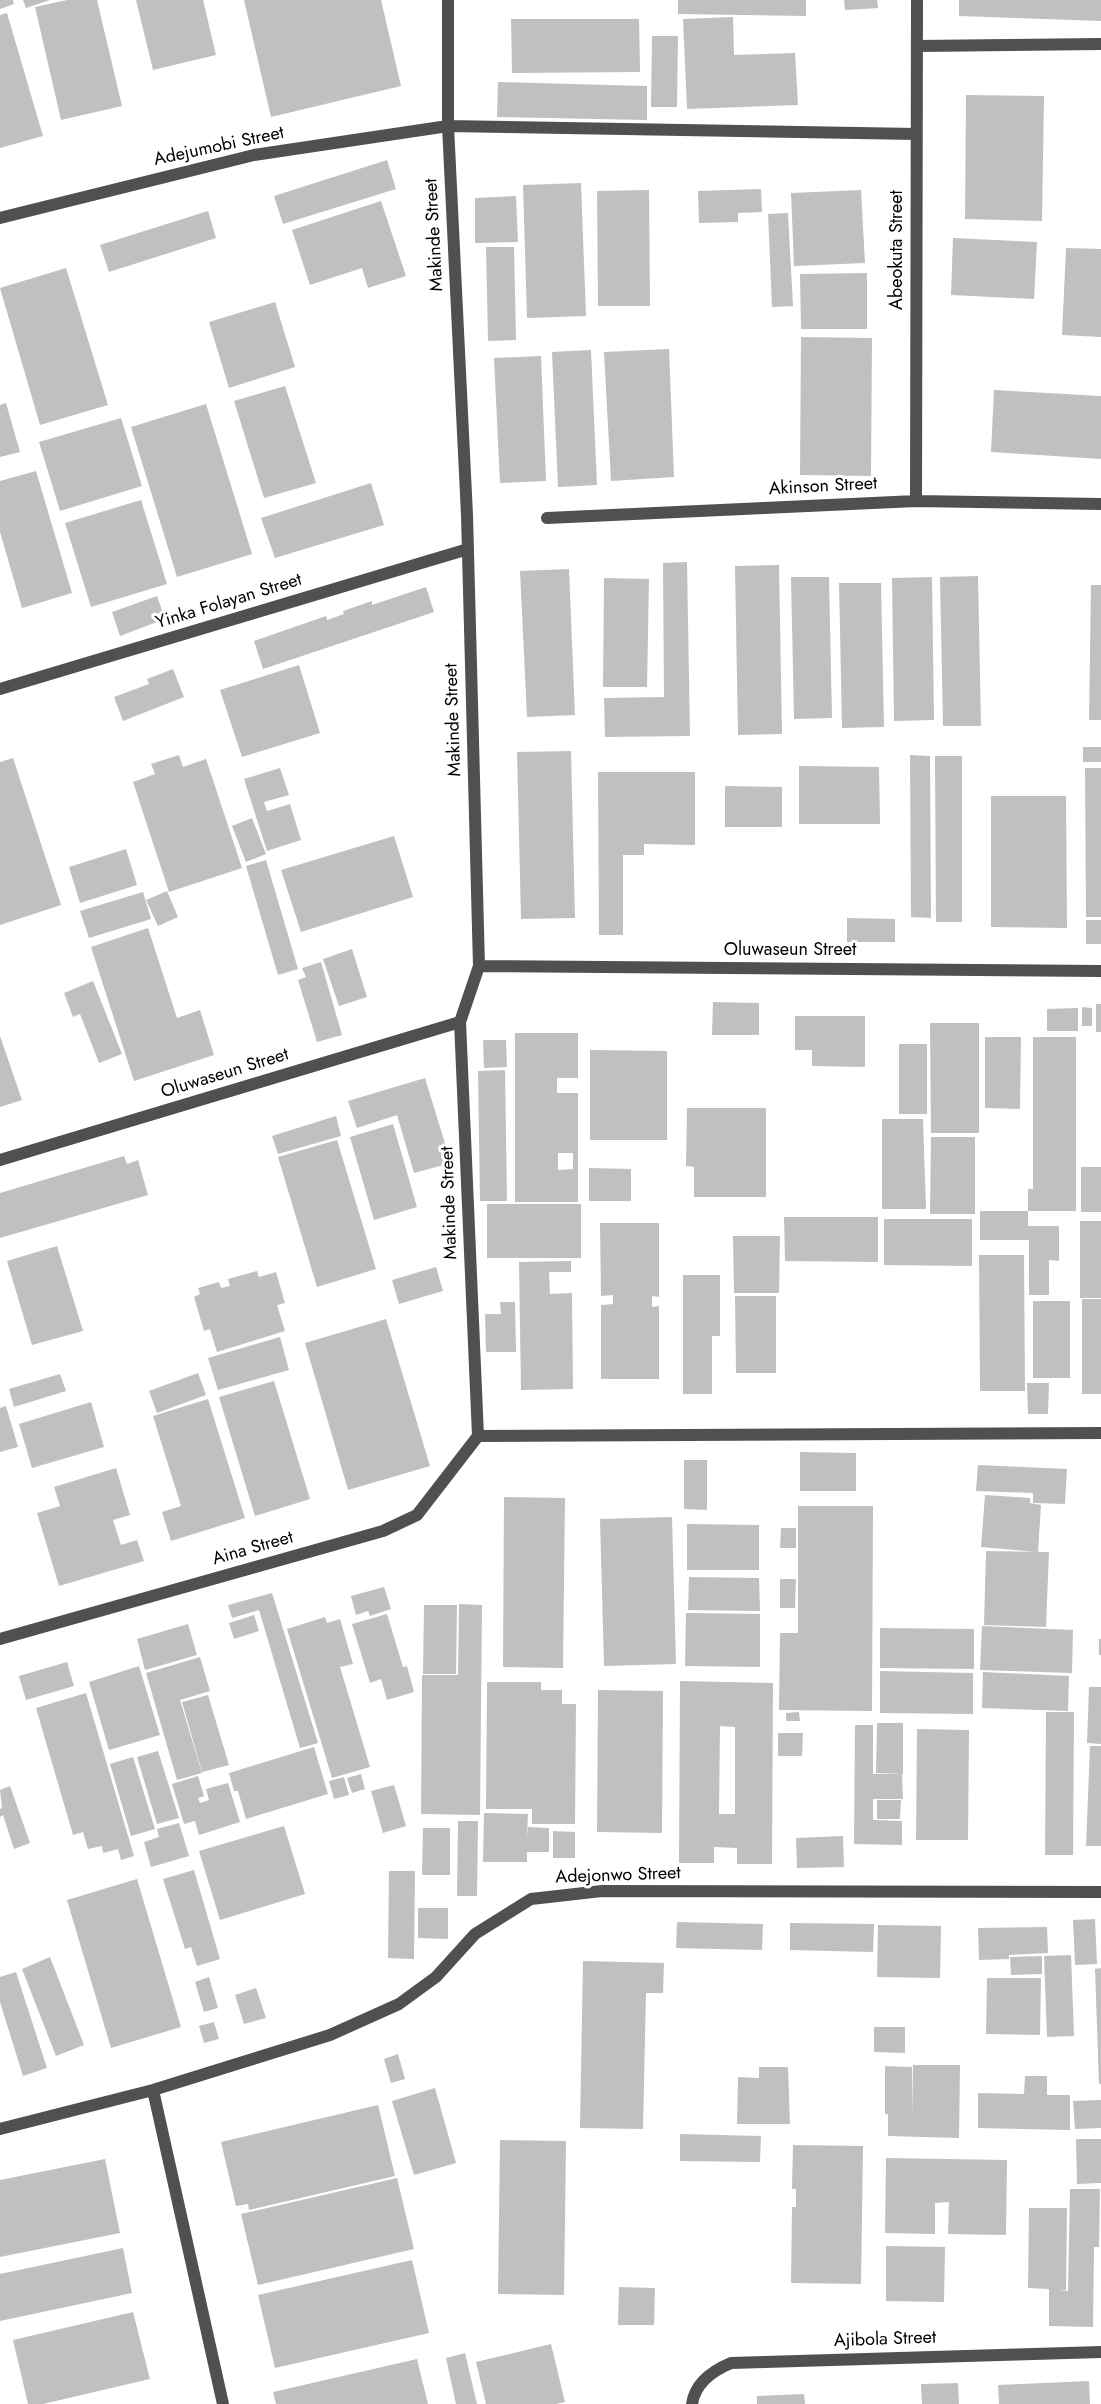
<!DOCTYPE html>
<html>
<head>
<meta charset="utf-8">
<style>
  body { margin:0 }
  canvas { display:block; background:#fff }
</style>
</head>
<body>
<canvas width="1101" height="2404"></canvas>
<script>
const ctx = document.querySelector('canvas').getContext('2d');
ctx.lineJoin = 'round';
function fill(path, color) { ctx.fillStyle = color; ctx.fill(path, 'evenodd'); }
function stroke(path, color, width, dash) { ctx.strokeStyle = color; ctx.lineWidth = width; ctx.lineCap = dash ? 'butt' : 'round'; ctx.setLineDash(dash || []); ctx.stroke(path); }
function label(font, color, halo, rows, align = 'center') {
  ctx.font = font + ' Jost,sans-serif'; ctx.lineWidth = 6; ctx.setLineDash([]); ctx.textBaseline = 'middle'; ctx.strokeStyle = halo; ctx.fillStyle = color; for (const [text, x, y, turn = 0] of rows) {
    ctx.save(); ctx.translate(x, y); ctx.rotate((+turn || 0) * Math.PI / 180); ctx.textAlign = isNaN(turn) ? turn : align; if (halo) ctx.strokeText(text, 0, 0); ctx.fillText(text, 0, 0); ctx.restore();
  }
}
const building = new Path2D(`
  M0,0H13L14,4L0,9Z
  M23,0H50L26,8Z
  M67,0H97L122,106L61,120L35,7Z
  M136,0H203L216,55L153,70Z
  M244,0H381L401,86L271,117Z
  M678,0H806V16L678,14Z
  M844,0H877L878,8L845,10Z
  M959,0H1101V21L959,16Z
  M7,13L43,136L0,148V15Z
  M733,17L734,55L795,53L798,105L687,109L683,19Z
  M511,19H639L640,72L512,73Z
  M652,36H678L677,107H651Z
  M498,82L647,86V120L497,117Z
  M966,95L1044,96L1042,221L965,219Z
  M387,160L396,189L283,224L274,196Z
  M581,183L586,316L527,318L523,185Z
  M761,189L762,212L738,213V222L699,223L698,191Z
  M649,190L650,306H598L597,191Z
  M861,190L865,263L794,266L791,193Z
  M516,196L518,242L475,243V198Z
  M381,201L406,276L368,288L362,268L310,285L292,230Z
  M208,211L216,238L109,272L100,245Z
  M788,213L793,306L772,307L768,214Z
  M953,238L1037,242L1034,299L951,295Z
  M486,247H514L516,340L488,341Z
  M1066,248L1101,249V337L1062,335Z
  M66,268L108,405L40,425L0,288Z
  M867,273V329H801L800,274Z
  M275,302L295,367L229,388L209,322Z
  M801,337L872,338L871,476L800,475Z
  M669,349L674,477L611,481L604,352Z
  M591,350L597,485L558,487L552,352Z
  M541,356L546,481L500,483L494,358Z
  M285,386L316,483L264,498L234,401Z
  M994,390L1101,396V459L991,452Z
  M6,403L20,452L0,457V405Z
  M206,404L252,554L177,577L131,427Z
  M121,418L142,486L60,511L39,442Z
  M36,471L72,593L22,608L0,532V481Z
  M371,483L384,525L275,558L261,518Z
  M141,500L167,584L91,607L65,523Z
  M687,562L690,736L605,737L604,698L664,697L663,563Z
  M779,565L782,734L738,735L735,566Z
  M569,569L575,715L527,717L520,571Z
  M978,576L981,726H943L940,577Z
  M791,577H829L832,718L794,719Z
  M932,577L934,720L894,721L892,578Z
  M604,578L649,579L647,687H603Z
  M839,583H881L884,727L842,728Z
  M1091,585H1101V720H1089Z
  M426,587L434,612L263,669L254,641L326,616L327,620L344,614L343,611L372,601V605Z
  M157,596L165,619L120,636L112,612Z
  M299,665L320,733L242,757L220,690Z
  M173,669L184,697L123,721L114,697L149,684L147,679Z
  M1083,747H1101V762H1083Z
  M571,751L575,918L521,919L517,752Z
  M179,755L183,767L206,759L242,868L169,892L133,782L155,774L151,764Z
  M910,755L930,756L931,918L911,917Z
  M935,756H962V922H936Z
  M13,758L61,905L0,925V762Z
  M799,766L879,767L880,824H799Z
  M280,768L289,795L264,802L267,811L290,804L301,840L267,851L244,779Z
  M1085,768H1101V917H1086Z
  M598,772H695V845L644,844V855H623V935H599Z
  M725,786L782,787V827H725Z
  M991,796H1066L1067,928L991,927Z
  M252,818L266,854L246,862L232,826Z
  M394,836L413,897L301,932L281,870Z
  M126,849L137,885L80,903L69,867Z
  M266,860L298,969L278,975L246,866Z
  M167,891L178,917L158,926L146,900Z
  M143,892L151,919L89,938L80,911Z
  M847,918L895,919V942H847Z
  M1086,920H1101V944H1086Z
  M148,928L177,1018L200,1010L214,1055L134,1081L91,947Z
  M352,949L367,997L339,1006L323,959Z
  M321,962L342,1035L317,1042L298,980L306,977L302,968Z
  M93,981L122,1054L99,1063L80,1014L73,1017L64,993Z
  M713,1002L759,1003V1035H712Z
  M1096,1004H1101V1032H1096Z
  M1082,1007L1092,1008V1026H1082Z
  M1078,1008V1031H1047V1009Z
  M795,1016H865V1067L812,1066V1050H795Z
  M930,1023H979V1133H931Z
  M515,1033H578V1078H557V1093H578V1202H515ZM558,1153H573V1169L558,1170Z
  M0,1036L22,1100L0,1107Z
  M985,1037H1021L1020,1109L985,1108Z
  M1033,1037H1076V1211H1028V1189H1033Z
  M483,1040H506L507,1067L484,1068Z
  M899,1044H927V1114H899Z
  M590,1050L667,1051V1140H590Z
  M505,1070L507,1201H480L478,1071Z
  M425,1078L451,1163L414,1173L397,1115L357,1128L348,1101Z
  M687,1108H766V1197H694V1167L686,1166Z
  M336,1116L341,1136L278,1154L272,1136Z
  M882,1119H923L926,1209H882Z
  M393,1124L417,1207L374,1220L350,1137Z
  M931,1137H975V1214H930Z
  M337,1140L376,1269L317,1287L278,1157Z
  M124,1156L127,1164L138,1160L148,1195L0,1238V1193Z
  M1081,1167H1101V1212H1081Z
  M589,1168L631,1169V1201H589Z
  M487,1204H581V1258H487Z
  M980,1211H1028V1226H1059V1261L1049,1260V1295H1029V1240H980Z
  M784,1217H878V1262L785,1261Z
  M884,1219H972V1266L884,1265Z
  M1080,1221H1101V1298H1080Z
  M600,1223H659V1297L652,1296V1307L659,1306V1379H601V1305L613,1304V1295L601,1296Z
  M733,1236H780L779,1293H734Z
  M57,1246L83,1331L32,1345L7,1261Z
  M979,1255H1024L1025,1391H980Z
  M571,1261V1272H549L550,1294L572,1293L573,1389L521,1390L519,1262Z
  M436,1267L443,1291L399,1304L392,1280Z
  M257,1271L259,1277L276,1272L285,1303L277,1305L285,1331L217,1352L210,1329L204,1331L194,1297L200,1294L198,1288L219,1282L221,1288L230,1286L228,1279Z
  M683,1275H720V1336H712V1394H683Z
  M735,1296H776V1373H736Z
  M1082,1299H1101V1394H1082Z
  M1033,1301H1070V1378H1033Z
  M500,1302H515L516,1352H486L485,1314H501Z
  M386,1319L430,1466L348,1490L305,1343Z
  M280,1337L289,1370L218,1390L208,1358Z
  M198,1373L206,1395L157,1413L149,1391Z
  M60,1374L66,1391L14,1407L9,1389Z
  M274,1381L310,1499L255,1516L219,1397Z
  M1027,1383H1049L1048,1414H1028Z
  M208,1399L245,1518L171,1541L162,1512L181,1506L153,1416Z
  M91,1402L104,1447L32,1468L19,1424Z
  M6,1406L18,1447L0,1452V1408Z
  M800,1452L856,1453V1491H800Z
  M684,1460H707V1510L684,1509Z
  M978,1465L1067,1469L1065,1504L1033,1503V1493L976,1491Z
  M116,1468L130,1515L113,1520L121,1545L137,1540L144,1561L59,1586L37,1513L60,1506L54,1487Z
  M985,1495L1030,1498V1503L1041,1505L1038,1552L981,1547Z
  M504,1497L565,1498L563,1668L503,1667Z
  M798,1506H873L872,1711L779,1710L780,1633H798Z
  M672,1517L676,1664L604,1666L600,1519Z
  M687,1524L759,1525V1570H687Z
  M781,1528H796V1548H780Z
  M986,1551L1049,1552L1046,1627L984,1625Z
  M689,1577L759,1578L760,1611L688,1610Z
  M780,1579H796L795,1608H780Z
  M384,1587L391,1609L370,1616L368,1611L356,1615L351,1596Z
  M272,1593L318,1743L300,1748L259,1610L232,1618L228,1605Z
  M459,1604L482,1605L480,1815L421,1814L422,1675H458Z
  M424,1605H457L456,1674H423Z
  M686,1613L760,1614V1667L685,1666Z
  M387,1614L403,1667L407,1666L414,1692L387,1700L381,1679L370,1683L352,1624Z
  M254,1615L259,1631L234,1639L229,1623Z
  M325,1617L327,1623L340,1619L353,1664L340,1667L370,1767L332,1778L287,1629Z
  M188,1624L197,1655L145,1670L137,1639Z
  M982,1626L1073,1630L1072,1673L980,1670Z
  M880,1628L974,1629V1669L880,1668Z
  M1099,1639H1101V1655H1099Z
  M200,1657L210,1691L180,1700L202,1773L177,1780L146,1673Z
  M67,1662L74,1686L26,1700L19,1676Z
  M139,1666L160,1735L109,1750L89,1682Z
  M880,1671L973,1673V1714L880,1713Z
  M983,1672L1069,1676L1068,1711L982,1708Z
  M680,1681L773,1683L772,1864H737V1848L714,1847V1863H679ZM720,1726L735,1727V1814H719Z
  M487,1682H541V1690H562V1704H576L575,1824H532V1809H486Z
  M1089,1687H1101V1744L1087,1743Z
  M598,1690L663,1691L662,1833L597,1832Z
  M86,1693L134,1856L121,1860L118,1849L103,1853L102,1846L88,1849L83,1832L73,1835L36,1708Z
  M208,1695L229,1765L202,1772L182,1702Z
  M799,1712L800,1721H786V1713Z
  M1046,1712H1074L1073,1855H1045Z
  M877,1723H903V1774L876,1773Z
  M855,1725H873V1774H902L903,1799H873V1820L902,1821V1845L854,1844Z
  M917,1729L969,1730L968,1840H916Z
  M778,1733H803L802,1756H778Z
  M1090,1746H1101V1846H1086Z
  M314,1747L328,1794L246,1819L238,1791H234L229,1773Z
  M158,1751L179,1818L157,1824L137,1757Z
  M133,1757L155,1829L131,1836L110,1764Z
  M361,1774L365,1789L352,1793L347,1778Z
  M198,1776L204,1796L198,1798L200,1803L209,1800L206,1789L228,1783L240,1822L199,1835L195,1821L184,1824L172,1784Z
  M344,1777L349,1795L334,1799L329,1781Z
  M394,1785L406,1826L383,1833L371,1791Z
  M10,1786L30,1843L14,1849L3,1815L0,1817V1809L2,1808L0,1790Z
  M877,1800H901L900,1819H877Z
  M484,1813L528,1814L527,1837L528,1827L549,1828V1852H527V1862H483Z
  M458,1821H478L477,1896H457Z
  M179,1823L189,1856L151,1867L144,1842L159,1837L157,1829Z
  M284,1826L305,1894L220,1920L199,1851Z
  M423,1828H450V1875H422Z
  M553,1831L575,1832V1858H553Z
  M843,1836L844,1867L797,1868L796,1838Z
  M194,1870L220,1959L197,1966L191,1947L185,1949L163,1879Z
  M389,1871H415L414,1959L388,1958Z
  M137,1879L181,2027L111,2048L67,1900Z
  M418,1908H448V1939L418,1938Z
  M1095,1919L1097,1964L1075,1965L1073,1920Z
  M677,1922L763,1924L762,1950L676,1948Z
  M790,1923L874,1924L873,1952L790,1950Z
  M878,1925L941,1926L940,1978L877,1977Z
  M1047,1927L1048,1953L1009,1955V1959L979,1960L978,1928Z
  M1071,1955L1074,2036L1047,2037L1044,1956Z
  M1042,1956V1974L1011,1975L1010,1957Z
  M50,1957L84,2045L56,2056L22,1969Z
  M583,1961L664,1963L663,1993H646L643,2129L580,2128Z
  M1101,1968V2084H1099L1095,1969Z
  M16,1972L47,2068L23,2076L0,2002V1977Z
  M209,1977L218,2008L204,2012L195,1982Z
  M987,1978H1041L1040,2035L986,2034Z
  M256,1988L266,2018L244,2024L235,1995Z
  M214,2022L219,2039L204,2043L199,2026Z
  M874,2027H905V2053L874,2052Z
  M398,2054L405,2079L391,2083L384,2059Z
  M913,2065H960L959,2138L888,2136V2114H885V2066L912,2067L913,2116Z
  M759,2067H788L790,2124H737L738,2077L759,2078Z
  M1025,2076H1047V2095H1070V2130L978,2128V2093L1024,2094Z
  M435,2088L456,2163L414,2175L392,2101Z
  M1101,2100V2128L1075,2129L1073,2101Z
  M378,2105L395,2176L249,2210L248,2204L236,2206L221,2142Z
  M680,2134L761,2136L760,2162L680,2161Z
  M1076,2139H1101V2183L1077,2184Z
  M500,2140L566,2141L564,2295L498,2294Z
  M793,2145L863,2146L861,2284L791,2283L792,2207H796V2189H792Z
  M886,2158L1007,2160L1006,2235L948,2234L949,2202L935,2203V2234L885,2233Z
  M105,2159L120,2233L0,2257V2180Z
  M397,2178L414,2249L258,2285L241,2214Z
  M1070,2189H1100L1099,2247H1094L1093,2327L1049,2326V2289L1028,2288L1029,2208H1067L1066,2290H1059L1068,2291Z
  M886,2246L945,2247L944,2302L886,2301Z
  M123,2248L132,2293L0,2321V2274Z
  M412,2260L429,2333L275,2368L258,2295Z
  M619,2287L655,2288L654,2325H618Z
  M133,2312L150,2379L43,2404H28L13,2340Z
  M551,2344L565,2402L556,2404H486L476,2362Z
  M465,2353L477,2404H456L446,2358Z
  M417,2359L428,2404H276L273,2392Z
  M1089,2381L1090,2404H999L998,2385Z
  M958,2383L959,2404H922L921,2384Z
  M804,2394L805,2404H757V2396Z`);
const street = new Path2D(`
  M448,0V126L467,515L479,966L460,1022L478,1436
  M918,46L1101,44
  M0,218L254,155L448,126L916,134
  M916,501L917,0
  M547,518L916,501L1101,504
  M0,689L468,549
  M479,966L1101,971
  M0,1160L460,1022
  M478,1436L1101,1433
  M0,1639L383,1531L417,1515L478,1436
  M153,2090L223,2404
  M0,2129L153,2090L330,2035L399,2004L436,1977L475,1934L531,1899L602,1891L1101,1892
  M692,2404C695,2383 712,2371 731,2363L1101,2352`);
const streetNames = [
  ["Adejumobi Street",219,147,-12],
  ["Makinde Street",435,235,-93],
  ["Abeokuta Street",898,250,-90],
  ["Akinson Street",823,487,-3],
  ["Yinka Folayan Street",229,602,-17],
  ["Makinde Street",454,720,-92],
  ["Oluwaseun Street",790,951],
  ["Oluwaseun Street",225,1074,-17],
  ["Makinde Street",450,1203,-92],
  ["Aina Street",253,1549,-16],
  ["Adejonwo Street",618,1876,-2],
  ["Ajibola Street",885,2340,-2]
];
fill(building, '#c0c0c0');
stroke(street, '#505050', 12);
label('18px', '#000', '#fff', streetNames);
</script>
</body>
</html>
